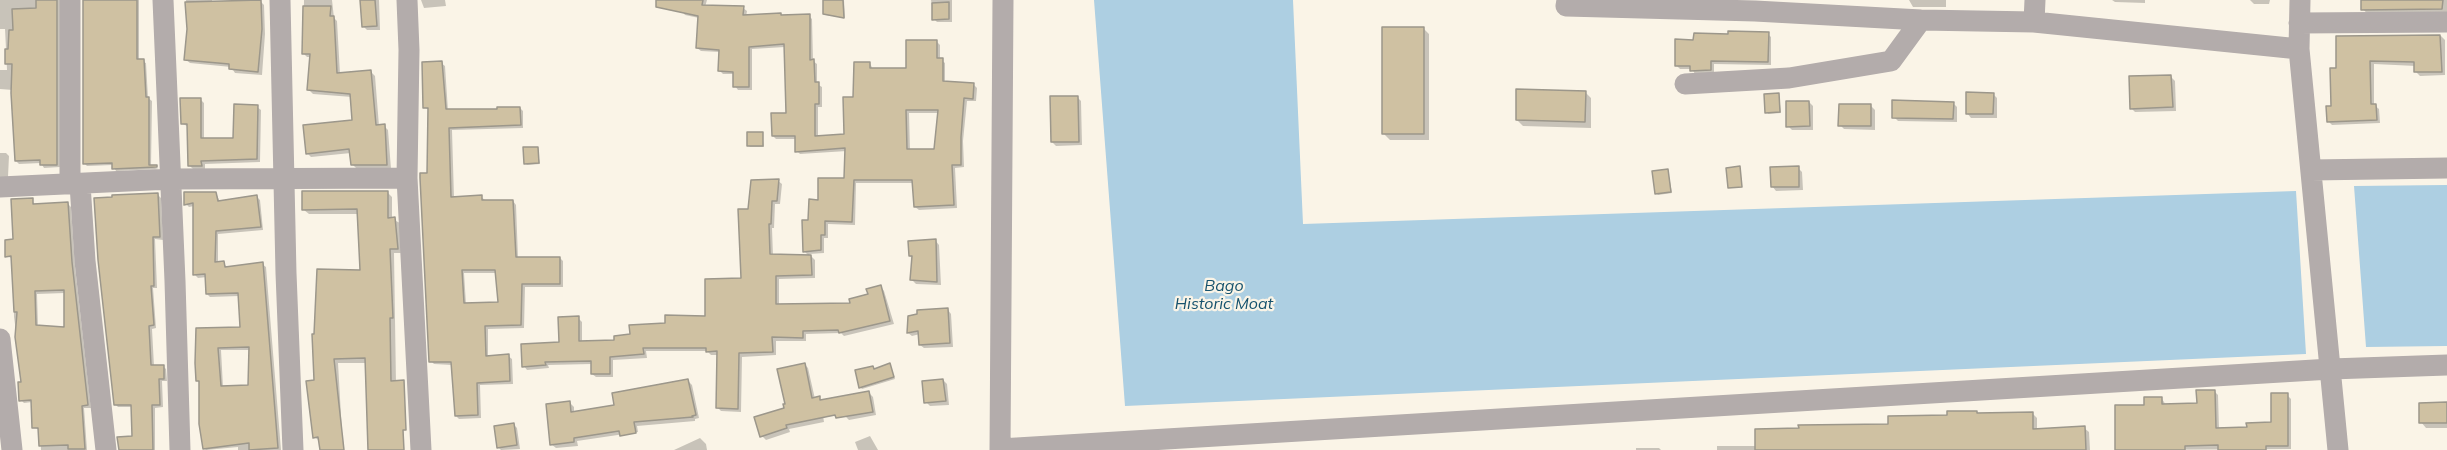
<!DOCTYPE html>
<html>
<head>
<meta charset="utf-8">
<style>
  body { margin:0 }
  canvas { display:block; background:#faf4e7 }
</style>
</head>
<body>
<canvas width="2447" height="450"></canvas>
<script>
const ctx = document.querySelector('canvas').getContext('2d');
ctx.lineJoin = 'round';
function fill(path, color) { ctx.fillStyle = color; ctx.fill(path, 'evenodd'); }
function stroke(path, color, width, dash) { ctx.strokeStyle = color; ctx.lineWidth = width; ctx.lineCap = dash ? 'butt' : 'round'; ctx.setLineDash(dash || []); ctx.stroke(path); }
function label(font, color, halo, rows, align = 'center') {
  ctx.font = font + ' Mulish,sans-serif'; ctx.lineWidth = 4.5; ctx.setLineDash([]); ctx.textBaseline = 'middle'; ctx.strokeStyle = halo; ctx.fillStyle = color; for (const [text, x, y, turn = 0] of rows) {
    ctx.save(); ctx.translate(x, y); ctx.rotate((+turn || 0) * Math.PI / 180); ctx.textAlign = isNaN(turn) ? turn : align; if (halo) ctx.strokeText(text, 0, 0); ctx.fillText(text, 0, 0); ctx.restore();
  }
}
const water = new Path2D(`
  M1094,0H1293L1303,224L2296,191L2306,354L1125,406Z
  M2447,185V346L2366,347L2354,186Z`);
const shadow = new Path2D(`
  M0,0H61L60,167L44,168L41,163L19,164L16,161L13,90L0,89V70H7L5,29H0Z
  M84,0H139V60L146,63L148,98L152,101L151,167L159,169L116,171L113,165L87,166L84,163Z
  M186,0H212V3L260,1L264,5L265,34L262,75L235,73L231,67L190,63L185,59L188,29Z
  M304,0H332L334,18L337,21L340,74L371,72L375,76L379,126H384L388,130L391,169H357L353,165L351,153L311,157L307,153L354,121L352,97L313,94L309,90L312,57H307L303,53Z
  M361,0H379L380,30H367L363,26Z
  M421,0H445L446,6L424,8Z
  M684,0H707L705,7L743,8L747,11L746,17L809,16L812,19L813,61L817,64V84L822,87V107H818V137L845,136L855,99L870,63L873,70H908L936,41L940,45V59L945,63V82L973,84L977,88L976,101H967L963,141L964,167L955,168L957,208L919,210L915,207L914,183H856L855,225L828,224V238H824V253L809,254L815,260V278L779,279V306L852,305L881,287L884,291L894,324L844,336L841,333L806,334V341H776V355L742,357L741,412L721,411L717,407L718,355H711L707,351H646L647,358L613,360V377H596L592,374V364L548,365L549,368L527,370L524,366L560,343L578,318L582,322V342H616L666,324L706,317L743,279L749,210L778,181L782,184L780,204H775L774,228H772L773,256H809L804,251L809,221L820,201L846,179L847,151L800,154L797,151L796,139H776L773,136L787,115L785,47L752,49V90H738L735,86L734,74H723L720,71V52L701,51L697,48L699,18L685,15L682,11ZM909,113H939L936,150L910,151Z
  M824,0H844L845,18L826,15Z
  M931,0H952V22H937L934,19Z
  M1909,0H1946V7H1913Z
  M2112,0H2145V3L2115,2Z
  M2250,0H2270L2269,4H2254Z
  M2363,0H2447V17H2370L2363,9Z
  M1423,28L1429,34V140H1390L1384,134Z
  M1768,34L1771,37V65L1714,64V73L1695,74L1692,69H1680L1677,66L1694,42Z
  M2441,36L2445,40V75L2420,76L2416,72V66L2374,64V105L2379,109L2380,123L2332,125L2328,121L2333,107L2338,69V37Z
  M441,63L445,66L448,111L520,108L523,111V128L452,130L454,198L481,197L485,200L513,201L516,205L518,258H560L563,261V287H525L524,328L488,329V357L508,356L512,359L513,384L480,385L481,418L459,419L456,416L452,365L434,364L431,361L429,110L424,107ZM464,273H497L499,304H466Z
  M2171,77L2175,81L2176,111L2135,112L2131,108Z
  M1585,92L1591,98V128L1523,126L1517,120Z
  M1993,94L1997,98V118H1971L1967,113Z
  M1779,95L1781,113L1768,114L1767,112Z
  M1077,97L1081,101L1082,145L1056,146L1052,142Z
  M201,100L204,103V140L235,139L257,107L261,110L260,162L205,164V169H193L190,166L189,127L183,124Z
  M1809,102L1813,106V130H1792L1788,126Z
  M1953,103L1957,107V122L1898,121L1894,117Z
  M1871,106L1875,110V130L1844,129L1840,125Z
  M762,133L764,147H750L749,146Z
  M537,148L540,164L527,165L525,163Z
  M0,153H6L9,156L8,177H0Z
  M1798,168L1802,172L1803,190L1776,191L1772,186Z
  M1668,170L1672,193L1658,195L1656,193Z
  M387,192L392,197V219L400,223L402,253H394L397,450H370L366,363H338L343,450H321L320,441L314,437L315,382L361,271L359,214H309L304,210Z
  M216,193L220,202L257,197L260,200L263,230L218,234V263H224L227,268L262,264L266,267L281,450H238V447L206,450L204,448L200,383L198,380L196,363L242,329L239,296L210,297L207,294V277L198,278L195,275L194,206L189,207L186,204ZM221,350H250L249,386L223,387Z
  M158,195L161,198L163,240L155,239L157,288H153L156,328L152,329L154,366H163L166,369L167,381H162L163,407L155,408V450H119L133,438V407H118L115,404Z
  M32,200L35,205L68,204L71,207L75,266L91,408H84L87,450H41L40,430L33,427L32,402L24,403L21,400L23,383L14,317L13,259L7,256ZM65,293L66,329L38,327L37,294Z
  M935,240L939,245L941,285L916,284L912,280L913,259L910,256Z
  M948,310L951,314L953,347L924,348L920,345V334L912,336L908,333L909,317Z
  M804,364L808,368L815,399L821,403L824,422L789,429L790,432L766,440L762,436L786,409Z
  M889,365L895,379L862,389L860,387L874,370Z
  M943,380L947,384L949,405L930,406L926,402Z
  M688,381L692,385L699,418L695,419V421L637,426L638,432L577,441L578,446L556,448L551,444L570,403L574,407V413L616,406Z
  M2214,391L2218,395L2219,429H2248L2272,423L2287,395L2291,399V449L2117,450L2145,406L2162,399L2166,405L2198,404Z
  M869,393L873,397L876,415L849,420L845,416Z
  M2447,404V428H2426L2421,422Z
  M2033,414L2037,418V430L2084,428L2089,432L2090,450H1717V446H1757L1890,425L1979,415Z
  M513,424L517,428L520,449L501,450L499,448Z
  M870,436L878,450H858L855,442Z
  M700,438L706,444L707,450H674Z
  M1636,448H1659L1661,450H1636Z`);
const building = new Path2D(`
  M36,0H57V165H40V160L15,161L11,93L12,64H5V49H8L9,30H13L12,9L36,8Z
  M83,0H137V59H144L146,97H149V165H157V167L112,169V163L83,164Z
  M261,0L262,29L258,72L229,69V64L184,60L187,29L185,2Z
  M360,0H375L377,26L362,27Z
  M656,0H703L702,5L744,6L743,15L781,13V15L810,14V60L814,59L815,82H819V104H815V136L844,134L843,97H853L854,62H870V68H906V40H937V58H943V81L974,83L973,99L964,98L961,137V165H952L954,205L914,207L912,180H854L852,222L825,221V235H821V250L803,252L802,220H808L809,199L818,200V178H844L845,148L795,152V136H772L771,113H786L784,44L749,47V87H733V72L718,71L719,50L696,48L698,16L656,7ZM906,110H938L934,149H907Z
  M823,0H843L844,18L823,14Z
  M2361,0H2443L2442,9L2361,10Z
  M949,2V19L932,20V3Z
  M303,6H331L330,16H334L337,73L371,70L376,125L385,124L387,165H351L349,149L306,154L303,125L352,120L350,94L307,90L310,54H302Z
  M1382,27H1424V134H1382Z
  M1728,31L1769,32L1768,62L1711,61V70L1690,71V66H1675V39L1693,40L1694,33L1728,34Z
  M2440,35L2442,72H2414V62L2370,61L2371,104H2376L2377,120L2327,122L2326,106H2331L2330,68H2336V36Z
  M442,61L446,109H497V107H520L521,125L449,128L451,197L482,195V200H513L516,257H560V284H522L521,325L485,326L486,356L509,354L510,381L477,383L478,415L455,416L451,362H429L420,178V173H427L428,108H423L422,62ZM462,270H495L498,302L464,303Z
  M2171,75L2173,107L2130,109L2129,76Z
  M1516,89L1586,91L1585,122L1516,120Z
  M1966,92L1994,93L1993,114H1966Z
  M1779,93L1780,112L1765,113L1764,94Z
  M1050,96H1078L1079,142H1051Z
  M180,98H201V138H233L234,104L258,105L257,159L201,161L202,166H188L187,124H181Z
  M1892,100L1954,102L1953,119L1892,118Z
  M1786,101H1809L1810,126L1786,127Z
  M1839,104H1871V126H1838Z
  M747,132H763V146H747Z
  M523,147H538L539,163L524,164Z
  M1740,166L1742,187L1728,188L1726,168Z
  M1799,166V187H1771L1770,167Z
  M1668,169L1671,192L1655,194L1652,171Z
  M779,179L777,201H772L771,224H769L770,254L811,255L812,275L776,276V304L850,303L849,299L868,294L866,289L881,285L890,321L839,333L838,330L803,331V338L772,337L773,352L739,353L738,409L716,408L717,351L706,352V348H643L644,354L610,357V374H591V361L545,362L546,365L522,367L521,344L559,342L558,317L579,316V341L614,340V336L630,334L629,325L665,323V315L705,316V279L741,278L738,209H748L751,180Z
  M302,191H388V218L395,217L398,249H390L393,318H390L391,381L404,380L406,430H403L404,450H368L365,358L334,359L344,450H320L318,437L313,438L306,381L314,380L312,334H314L317,269L360,270L357,209L302,210Z
  M184,192H216L218,201L257,195L261,227L216,231L215,262L224,261L225,267L263,262L278,448L249,450V443L203,449L199,424V381H196L195,363L196,328L240,327L238,293L206,294L205,274L193,275V203L184,205ZM249,347L248,385L221,386L218,348Z
  M158,193L160,237H153L154,286H151L154,325L149,326L151,365H164V379H159L160,405H152L153,450H119L117,437L132,436L131,405H114L98,260L94,198L112,197V195Z
  M33,198V204L68,202L72,262L88,405L82,406L85,449H68V445L39,446L38,428H32L31,400L19,401L18,382H21L15,337L17,312H14L11,256L5,257V240L13,239L11,199ZM64,290V327L36,325L35,291Z
  M936,239L937,282L910,280L912,256H909L908,241Z
  M948,308L950,343L919,345L918,331L907,333L908,316L917,314V310Z
  M805,363L812,398L820,396V400L869,391L873,412L836,418L835,415L786,425L787,428L760,437L754,417L784,408L783,404H785L777,369Z
  M890,363L894,377L859,388L855,370L873,366L874,369Z
  M688,379L696,415L692,416L693,417L634,422L636,433L620,436L619,431L574,438V442L550,445L546,404L570,401L571,412L614,405L612,393Z
  M943,379L946,401L924,403L922,381Z
  M2196,390H2215L2216,428L2247,427L2246,423L2271,422V393H2288V446H2266V450H2218V445L2185,446V450H2115V405H2144V397H2162V404L2197,403Z
  M2447,402V423H2419V403Z
  M1947,411H1977V413L2033,412V429L2085,426L2086,450H1755V429L1799,428L1798,425L1888,424V416L1947,415Z
  M514,423L517,445L497,448L494,426Z`);
const street = new Path2D(`
  M163,0L175,281L180,450
  M280,0L286,273L293,450
  M407,0L409,50L407,178L421,450
  M1567,0L1566,6L1755,11L1921,20L2034,22L2299,49
  M2300,0L2299,49L2338,450
  M2034,22L2035,0
  M2299,23L2447,22
  M1685,84L1789,78L1891,61L1921,20
  M2311,170L2447,168
  M70,184V0
  M80,184L85,261L106,450
  M0,187L171,179L407,178
  M0,339L12,450
  M1000,449L2331,369L2447,365
  M1000,450L1003,0`);
const waterNames = [
  ["Bago",1224,286],
  ["Historic Moat",1224,304]
];
fill(water, '#adcfe2');
fill(shadow, '#0003');
fill(building, '#cfc1a2');
stroke(building, '#9c978b', 1.5);
stroke(street, '#b3acab', 21);
label('italic 16px', '#16526d', '#faf4e7', waterNames);
</script>
</body>
</html>
